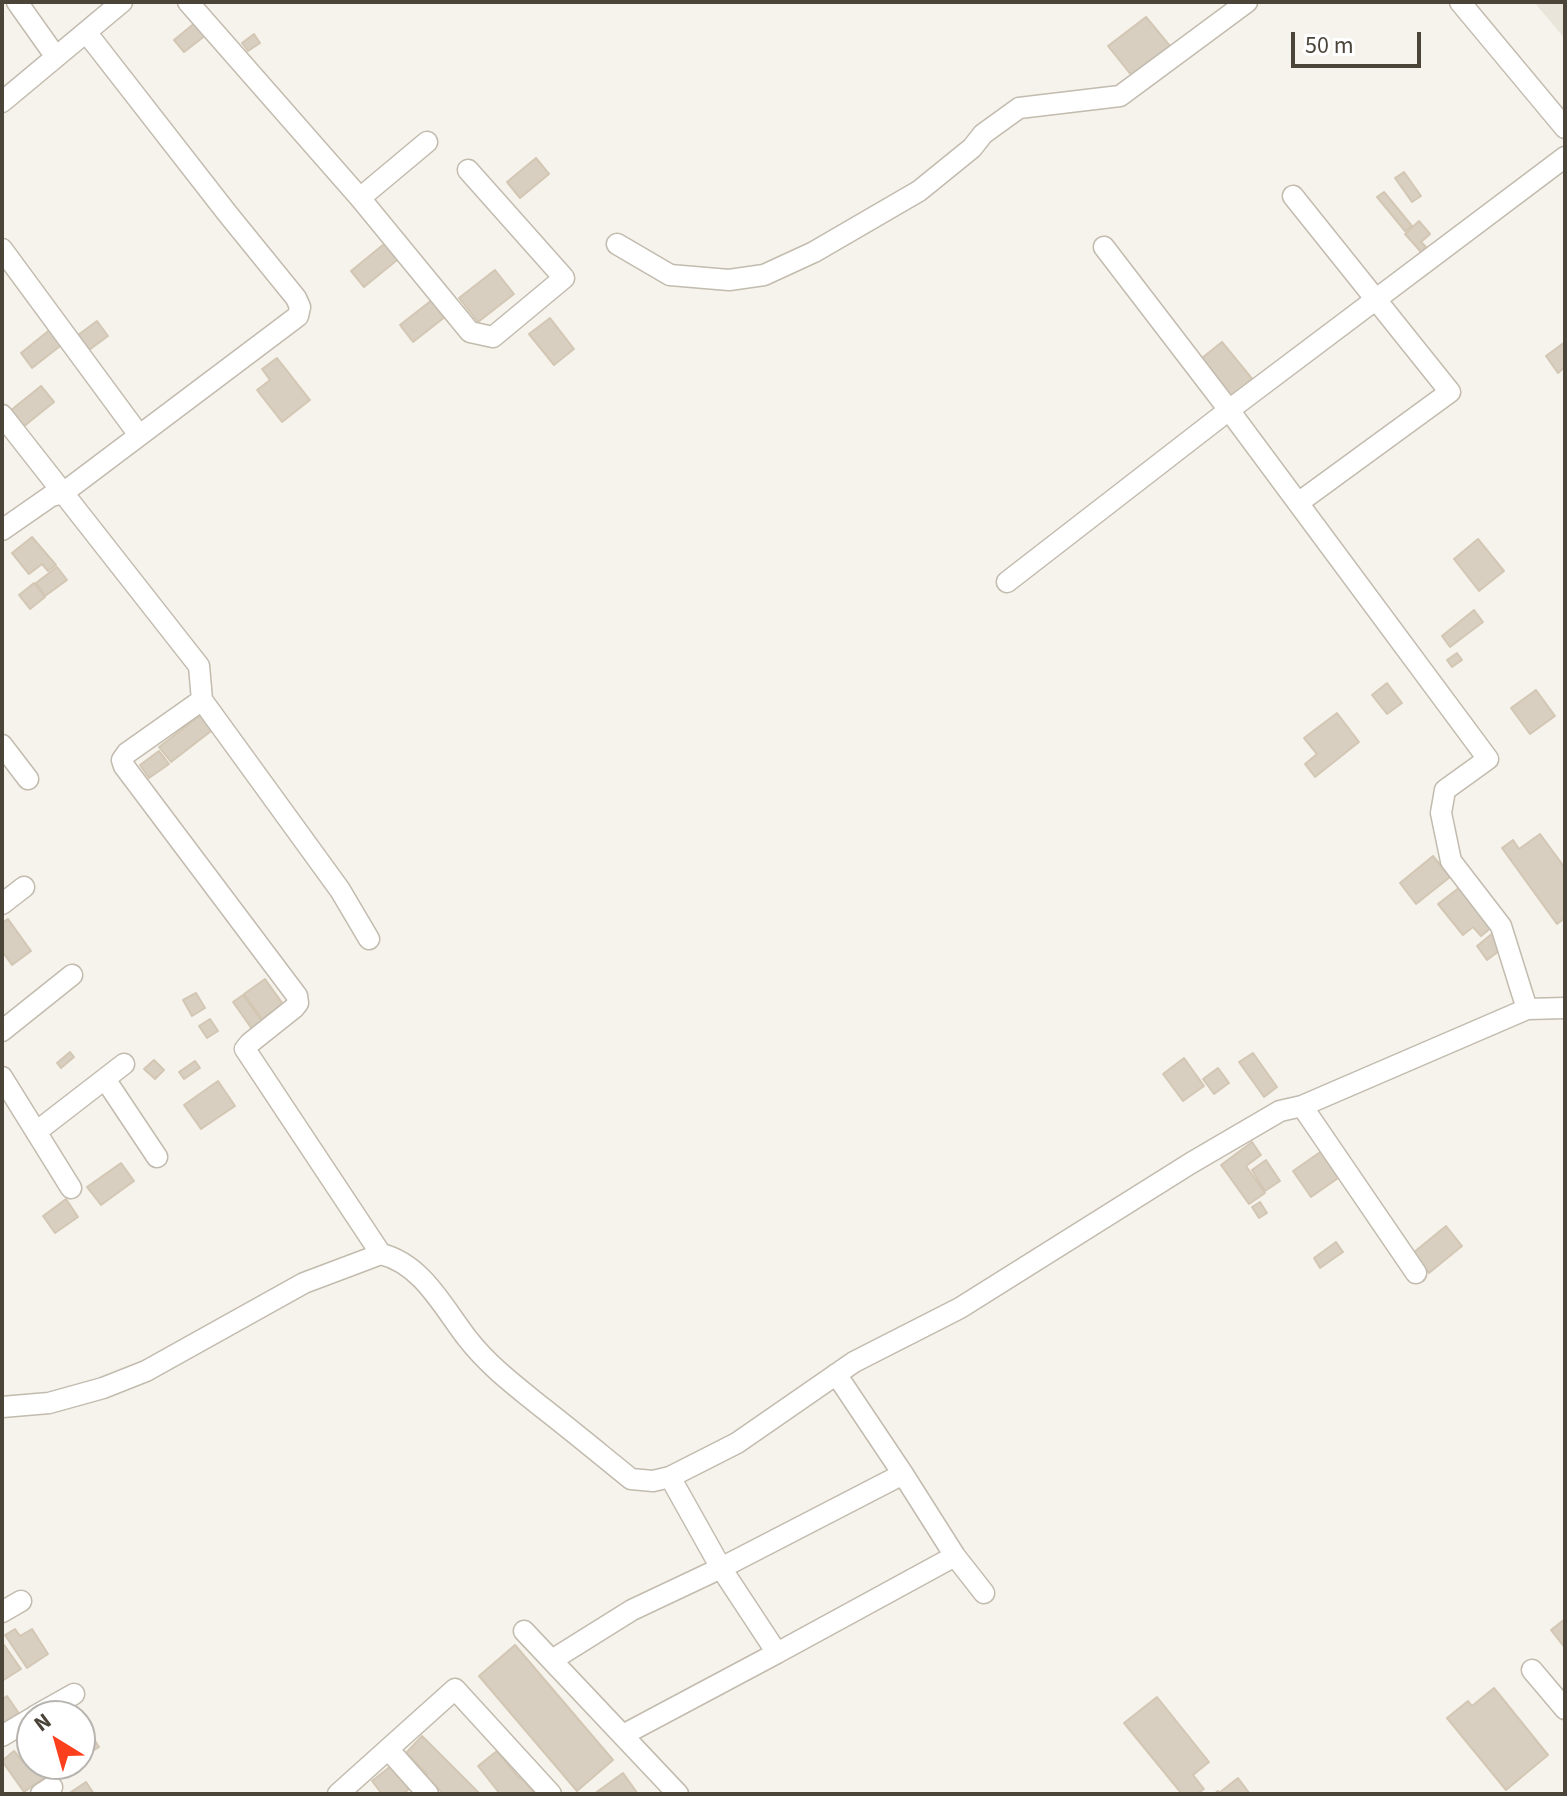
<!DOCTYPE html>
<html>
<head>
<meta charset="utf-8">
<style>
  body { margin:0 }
  #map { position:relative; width:1567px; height:1796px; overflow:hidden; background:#f6f3ec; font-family:"Source Sans 3",sans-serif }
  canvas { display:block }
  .frame { position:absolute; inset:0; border:4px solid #4b4439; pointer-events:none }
  .north { position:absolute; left:16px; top:1700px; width:80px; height:80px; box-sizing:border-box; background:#fff; border:2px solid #b7b4b0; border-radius:50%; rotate:323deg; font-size:22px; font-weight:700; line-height:32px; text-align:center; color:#4b4439 }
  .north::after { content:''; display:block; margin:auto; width:28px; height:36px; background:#fc3f1d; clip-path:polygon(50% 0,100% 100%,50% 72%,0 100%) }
  .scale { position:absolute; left:1291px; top:32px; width:130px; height:36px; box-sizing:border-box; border:4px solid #4b4439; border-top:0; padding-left:10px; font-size:24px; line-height:28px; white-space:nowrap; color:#4b4439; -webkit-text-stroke:6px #fff; paint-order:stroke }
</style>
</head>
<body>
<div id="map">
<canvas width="1567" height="1796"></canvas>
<div class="frame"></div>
<div class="north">N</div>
<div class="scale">50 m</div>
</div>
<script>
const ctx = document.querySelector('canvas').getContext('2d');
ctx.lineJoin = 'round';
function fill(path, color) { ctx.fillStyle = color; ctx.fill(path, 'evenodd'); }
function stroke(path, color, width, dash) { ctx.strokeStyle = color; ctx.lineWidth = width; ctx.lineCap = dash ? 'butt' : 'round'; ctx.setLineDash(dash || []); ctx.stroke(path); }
const residential = new Path2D(`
  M1534,2H1565V39Z`);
const building = new Path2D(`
  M1146,17L1170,46L1132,76L1108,46Z
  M196,22L206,35L184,52L174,40Z
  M254,34L260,43L248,51L242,43Z
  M536,158L549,174L520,198L507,182Z
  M1404,172L1421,196L1412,202L1395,178Z
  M1384,192L1412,226L1405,231L1377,197Z
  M1419,221L1430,234L1421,242L1426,247L1421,252L1405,234Z
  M389,240L402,256L364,287L351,271Z
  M495,270L514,294L478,322L459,298Z
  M437,296L450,313L413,342L400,325Z
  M550,318L574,349L554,365L529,334Z
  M97,321L108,336L89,350L78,335Z
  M52,328L64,343L32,368L21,353Z
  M1222,342L1258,386L1235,404L1197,362Z
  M1565,342V367L1558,373L1546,356Z
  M277,358L310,400L282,422L257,390L270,380L262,369Z
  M41,386L54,402L23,427L10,411Z
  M32,537L56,565L48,571L42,564L29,574L12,553Z
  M1478,539L1504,571L1479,591L1454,559Z
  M57,567L67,580L45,596L36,583Z
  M34,583L45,597L30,609L19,595Z
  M1474,610L1483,622L1450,647L1442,636Z
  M1457,653L1462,660L1452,667L1447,660Z
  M1387,683L1402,703L1387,714L1372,695Z
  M1536,690L1555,716L1530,734L1511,708Z
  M203,713L215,728L171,762L159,747Z
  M1337,713L1359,742L1315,777L1305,764L1317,754L1304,738Z
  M159,751L169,764L149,778L140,765Z
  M1540,834L1565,868V918L1557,924L1502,848L1513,840L1519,849Z
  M1433,856L1450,877L1416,904L1400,883Z
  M1460,887L1492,927L1481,936L1473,927L1463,935L1438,904Z
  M8,919L31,951L12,965L2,951V923Z
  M1493,933L1503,948L1487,960L1477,946Z
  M265,979L283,1004L262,1019L244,994Z
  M196,993L205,1008L192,1016L183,1000Z
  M243,995L262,1021L252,1029L233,1002Z
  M210,1019L218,1031L207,1038L199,1026Z
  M70,1052L74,1057L61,1068L57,1063Z
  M1253,1053L1277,1087L1264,1097L1239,1062Z
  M1184,1058L1204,1086L1183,1101L1163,1074Z
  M154,1060L164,1070L155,1079L144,1069Z
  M195,1061L200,1068L184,1079L179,1072Z
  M1218,1068L1229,1083L1214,1094L1203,1079Z
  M218,1081L235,1106L201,1129L184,1105Z
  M1252,1142L1261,1155L1246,1166L1265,1193L1249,1204L1221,1165Z
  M1326,1148L1344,1174L1311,1197L1293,1171Z
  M1266,1160L1280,1181L1265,1191L1252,1170Z
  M121,1163L134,1181L101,1205L87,1187Z
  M66,1199L78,1217L55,1233L43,1216Z
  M1260,1202L1267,1213L1259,1218L1252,1207Z
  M1446,1226L1462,1246L1429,1273L1413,1253Z
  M1336,1242L1343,1252L1320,1268L1314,1258Z
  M1565,1619V1648L1551,1630Z
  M15,1629L20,1636L32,1629L48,1654L27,1668L5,1635Z
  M2,1642L21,1669L2,1681Z
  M515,1645L613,1760L577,1791L479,1676Z
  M1494,1688L1548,1755L1506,1790L1447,1718L1468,1701L1472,1706Z
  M7,1696L22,1718L2,1732V1700Z
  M1157,1697L1209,1762L1193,1775L1204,1789L1197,1794H1182L1124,1723Z
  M83,1722L99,1747L80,1759V1723Z
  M422,1736L480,1794H444L425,1776L427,1774L406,1753Z
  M14,1751L23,1762L30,1757L32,1764H35L45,1777L24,1792L2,1761Z
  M497,1751L519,1778L521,1777L535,1794H500L478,1766Z
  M41,1764H69L49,1777Z
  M391,1766L409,1789L403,1794H382L372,1781Z
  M623,1773L638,1794H594Z
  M1238,1778L1250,1794H1214L1218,1791L1219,1793Z
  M86,1782L94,1794H68Z`);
const minor = new Path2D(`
  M17,2L56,57
  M188,2L360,198L470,332L493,337L564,278L468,170
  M1460,2L1565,128
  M2,102L122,2
  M1293,196L1450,392L1298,503
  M360,198L427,142
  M617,244L670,275L729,280L764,275L814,252L919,191L972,148L983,134L1019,108L1120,96L1247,2
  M1104,247L1229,410L1488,759L1445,790L1441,813L1451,861L1501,926L1527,1009
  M2,249L139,435
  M2,415L199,666L202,700L340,890L369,939
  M2,530L51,496L63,493L298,316L300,307L296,298L227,213L86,32
  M1007,582L1229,410L1565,157
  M202,700L127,753L122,760L124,766L297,996L298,1003L294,1008L250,1043L245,1049L381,1254
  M2,745L28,779
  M2,904L24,887
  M2,1031L72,975
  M2,1077L71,1188
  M105,1079L157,1157
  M1302,1106L1416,1273
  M36,1132L124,1064
  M2,1407L49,1403L103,1388L146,1371L304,1283L381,1254C422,1264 443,1307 467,1338C488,1365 513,1384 539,1405C570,1429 600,1454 631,1479L653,1481L670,1477L737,1443L854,1362L960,1308L1191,1163L1280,1111L1302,1106L1527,1009L1565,1008
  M903,1474L955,1556L984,1593
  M2,1612L21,1601
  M524,1631L678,1794
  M777,1653L955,1556
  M552,1660L632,1610L721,1568L903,1474L836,1374
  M1532,1670L1565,1709
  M35,1716L74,1694
  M623,1735L777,1653L721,1568L670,1477
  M2,1736L32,1718
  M388,1749L428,1794
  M41,1794L52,1787
  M338,1794L455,1689L551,1794`);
fill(residential, '#eae5da');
fill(building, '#d8cfc1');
stroke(building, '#d3c7b4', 2);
stroke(minor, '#c2bbae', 23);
stroke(minor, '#fff', 20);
</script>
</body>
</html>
